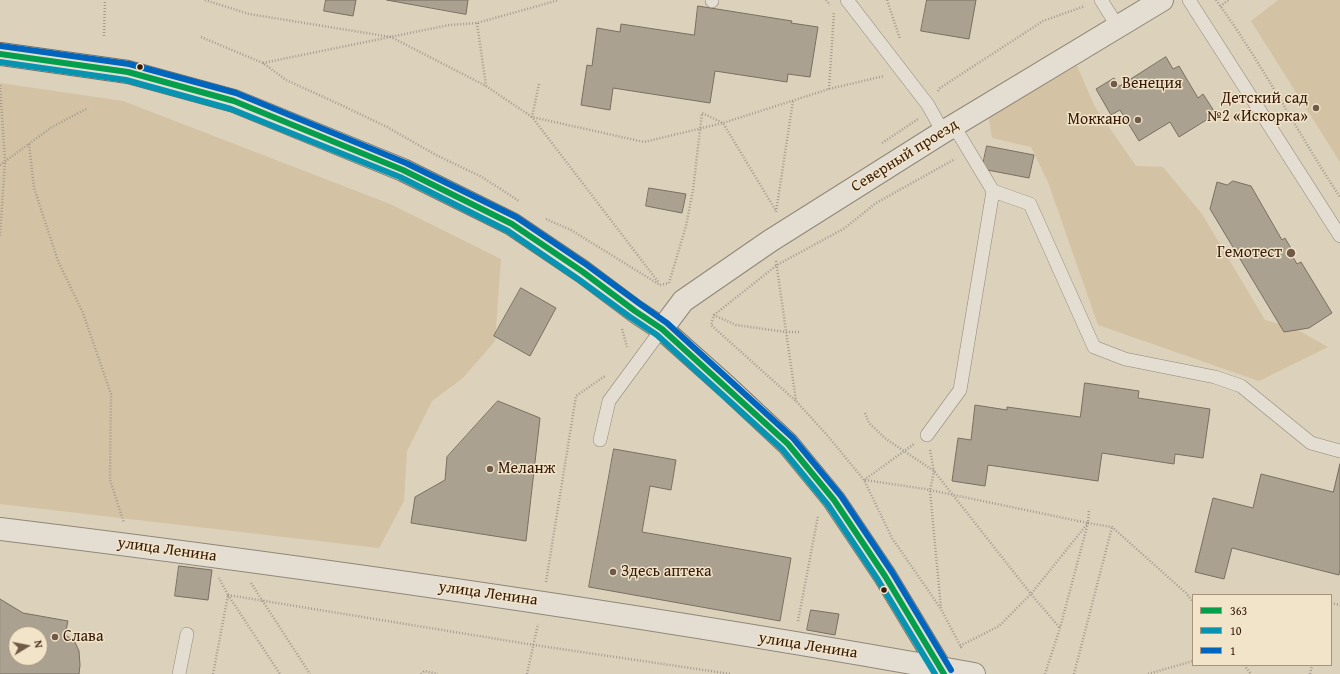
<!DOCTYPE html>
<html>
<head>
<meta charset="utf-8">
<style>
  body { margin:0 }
  #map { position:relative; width:1340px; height:674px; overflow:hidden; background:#dcd1ba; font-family:"Gentium Book Plus",serif }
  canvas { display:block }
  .legend { position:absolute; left:1192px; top:594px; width:140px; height:72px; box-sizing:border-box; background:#f1e4c9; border:1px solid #a7937c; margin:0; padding:5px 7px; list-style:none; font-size:12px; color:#371909 }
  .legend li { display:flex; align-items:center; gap:8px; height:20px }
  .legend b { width:20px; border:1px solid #a7937c }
  .north { position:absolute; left:8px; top:626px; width:40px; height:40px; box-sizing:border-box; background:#f1e4c9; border:1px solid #a7937c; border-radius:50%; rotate:80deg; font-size:11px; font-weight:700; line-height:16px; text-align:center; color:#371909 }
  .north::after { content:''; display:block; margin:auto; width:14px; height:18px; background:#715947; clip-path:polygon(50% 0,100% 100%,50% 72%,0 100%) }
</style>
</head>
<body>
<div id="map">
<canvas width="1340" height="674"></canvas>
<ul class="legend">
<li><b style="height:5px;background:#039f4d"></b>363</li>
<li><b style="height:5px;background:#0893b0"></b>10</li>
<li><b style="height:5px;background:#0065bd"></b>1</li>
</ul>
<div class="north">N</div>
</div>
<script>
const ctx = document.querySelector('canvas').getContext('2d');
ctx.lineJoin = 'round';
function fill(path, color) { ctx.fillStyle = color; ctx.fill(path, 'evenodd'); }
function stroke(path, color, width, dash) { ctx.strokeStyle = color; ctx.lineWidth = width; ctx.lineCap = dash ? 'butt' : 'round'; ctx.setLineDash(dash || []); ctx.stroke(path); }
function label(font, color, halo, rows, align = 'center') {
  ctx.font = font + ' "Gentium Book Plus",serif'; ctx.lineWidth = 3; ctx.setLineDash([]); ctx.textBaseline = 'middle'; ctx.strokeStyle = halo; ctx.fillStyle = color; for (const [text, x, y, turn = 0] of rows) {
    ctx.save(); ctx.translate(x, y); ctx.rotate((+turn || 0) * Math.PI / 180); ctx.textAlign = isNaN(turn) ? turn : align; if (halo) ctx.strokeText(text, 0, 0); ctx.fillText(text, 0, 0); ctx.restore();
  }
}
const green = new Path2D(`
  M1278,0H1340V162L1251,21Z
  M1077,66L1095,107L1136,166L1163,167L1202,214L1265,320L1294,328L1328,347L1259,381L1098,325L1048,182L1031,147L992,138L988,114Z
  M0,83L123,101L390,204L501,259L495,341L463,378L432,401L407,451L404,501L379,548L0,504Z`);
const building = new Path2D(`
  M326,0H356L353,16L324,11Z
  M387,0H468L466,14Z
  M927,0H976L969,39L921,31Z
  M698,6L792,21L791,23L818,27L810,77L788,74L787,82L715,71L710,103L613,88L610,110L581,105L587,65L592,66L597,28L620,32L621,24L694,35Z
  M1166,57L1173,69L1179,66L1198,98L1203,94L1216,114L1179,137L1170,122L1139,141L1120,110L1111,115L1096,89L1114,78L1119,86Z
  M987,146L1034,155L1029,178L982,169Z
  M1233,181L1251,186L1282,240L1285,238L1292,250L1290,252L1297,264L1301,262L1332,313L1309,328L1284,332L1210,209L1217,182L1227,185Z
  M649,188L686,194L682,213L646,206Z
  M521,288L556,308L530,356L494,336Z
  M1085,383L1139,391L1138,398L1210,409L1203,458L1175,454L1174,464L1102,453L1098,481L988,465L985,486L952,481L958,438L971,440L975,405L1007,410V407L1080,417Z
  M498,401L540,418L526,541L411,523L415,497L445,480L447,457Z
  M614,449L676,460L671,490L650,486L642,532L791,558L780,621L589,587Z
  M1340,464V570L1339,575L1232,548L1224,579L1195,572L1213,498L1253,508L1261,474L1333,492Z
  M179,566L212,570L208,600L175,596Z
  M0,599L23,613L68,621L65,635L74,640L79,651L80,665L79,674H0ZM16,634H40V658H16Z
  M811,610L839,614L835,635L807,630Z`);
const path = new Path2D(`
  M205,0L249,14L391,37L486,86L532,117L644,142L723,123L829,89L884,76
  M826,0L830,5
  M887,0L900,39
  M1216,0C1262,63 1297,132 1340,197
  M1220,6L1229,0
  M477,23L486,86
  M104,36L105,0
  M201,37L263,63L286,80L341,105L387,127L436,155L482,177L519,201
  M263,63L449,25L477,23L559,0
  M539,84L532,117L659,283
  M0,85L5,161L0,236
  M829,89L834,12
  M938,91L940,88L1043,21L1085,6
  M882,143L918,119
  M29,144L34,188L58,261L83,313L111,394L110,480L124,523
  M0,165L52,127L88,108
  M776,212L793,101
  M546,219L571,230L660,285L669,283
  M776,261L796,401
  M669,283L686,226L693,190L702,113L723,123L776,211
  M714,315L777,265L845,228L876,203L955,159
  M622,329L627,347
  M799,332H786L736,325L714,315L711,325L796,401L827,435L864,480L892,538L941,609L962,649
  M865,413L869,423L886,439L934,471L1031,594L1060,628
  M930,450L934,471L930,491L941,608
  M864,480L914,444
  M865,480L925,489L1088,523
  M546,582L576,396L605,376
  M251,583L310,674
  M228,595L534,645L731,674
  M228,595L280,674
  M1331,603L1340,605
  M798,621L818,516
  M960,646L999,626L1031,594L1088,523L1112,527L1186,593L1193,602
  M1244,665L1251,674
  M213,674L228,595L219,578
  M421,674L424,671L438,674
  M527,674L538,624
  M1045,674L1060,628L1088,523L1089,509
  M1074,674L1112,527
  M1148,674L1193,661
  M1310,674L1312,665`);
const lane = new Path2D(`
  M847,0L928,105L943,132
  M1101,0L1118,27
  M1189,0L1340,236
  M712,1V0
  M993,191L1030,204L1094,347L1125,359L1215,377L1241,386L1311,443L1340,451
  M927,435L960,390L993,191L954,126
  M600,440L609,401L662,329
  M179,674L187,634`);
const street = new Path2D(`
  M662,329L683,301L770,241L943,132L1162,0
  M0,529C326,569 651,616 974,674`);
const secondary = new Path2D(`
  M0,54L128,72L234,101L403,170L512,224L583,272L635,311L662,329L727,387L788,444L834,500L885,576L944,674`);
const bus1 = new Path2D(`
  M0,54L128,72L234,101L403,170L512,224L583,272L635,311L662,329L788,444L834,500L885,576L944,674`);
const bus2 = new Path2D(`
  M0,62L126,80L231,109L400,177L508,231L578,279L630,317L657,335L782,449L828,505L878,580L935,674`);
const bus3 = new Path2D(`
  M1,46L129,64L236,93L406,163L516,217L587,265L640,304L667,323L793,438L841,496L892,572L951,670`);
const markers = [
  [140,67,3.5,"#371909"],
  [1114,84,4,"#715947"],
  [1316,108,4,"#715947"],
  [1138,120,4,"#715947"],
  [1291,253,5,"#715947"],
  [490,469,4,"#715947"],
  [613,572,4,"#715947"],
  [884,590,3.5,"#371909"],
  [55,637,4,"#715947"]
];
const poiNames = [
  ["Венеция",1122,84],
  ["Детcкий сад",1308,99,"right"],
  ["№2 «Искорка»",1308,117,"right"],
  ["Моккано",1130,120,"right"],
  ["Гемотест",1282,253,"right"],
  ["Меланж",498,469],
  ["Здесь аптека",621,572],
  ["Слава",63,637]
];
const streetNames = [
  ["Северный проезд",905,156,-32],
  ["улица Ленина",167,550,8],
  ["улица Ленина",488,594,8],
  ["улица Ленина",808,646,9]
];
fill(green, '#d3c2a3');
fill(building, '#aaa191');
stroke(building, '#796f61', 1);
stroke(lane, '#918778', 14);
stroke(street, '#918778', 24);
stroke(secondary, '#796f61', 24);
stroke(path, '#a39b91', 2.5, [1, 2]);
stroke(lane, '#e3ddd2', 13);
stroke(street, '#e3ddd2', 22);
stroke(secondary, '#e3ddd2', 22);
stroke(bus1, '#039f4d', 6);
stroke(bus2, '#0893b0', 6);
stroke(bus3, '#0065bd', 6);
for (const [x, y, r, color] of markers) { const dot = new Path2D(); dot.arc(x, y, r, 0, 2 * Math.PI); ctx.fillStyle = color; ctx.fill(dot); stroke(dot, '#f1e4c9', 1.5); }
label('16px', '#371909', '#f1e4c9', poiNames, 'left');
label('16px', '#371909', '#f1e4c9', streetNames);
</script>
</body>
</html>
